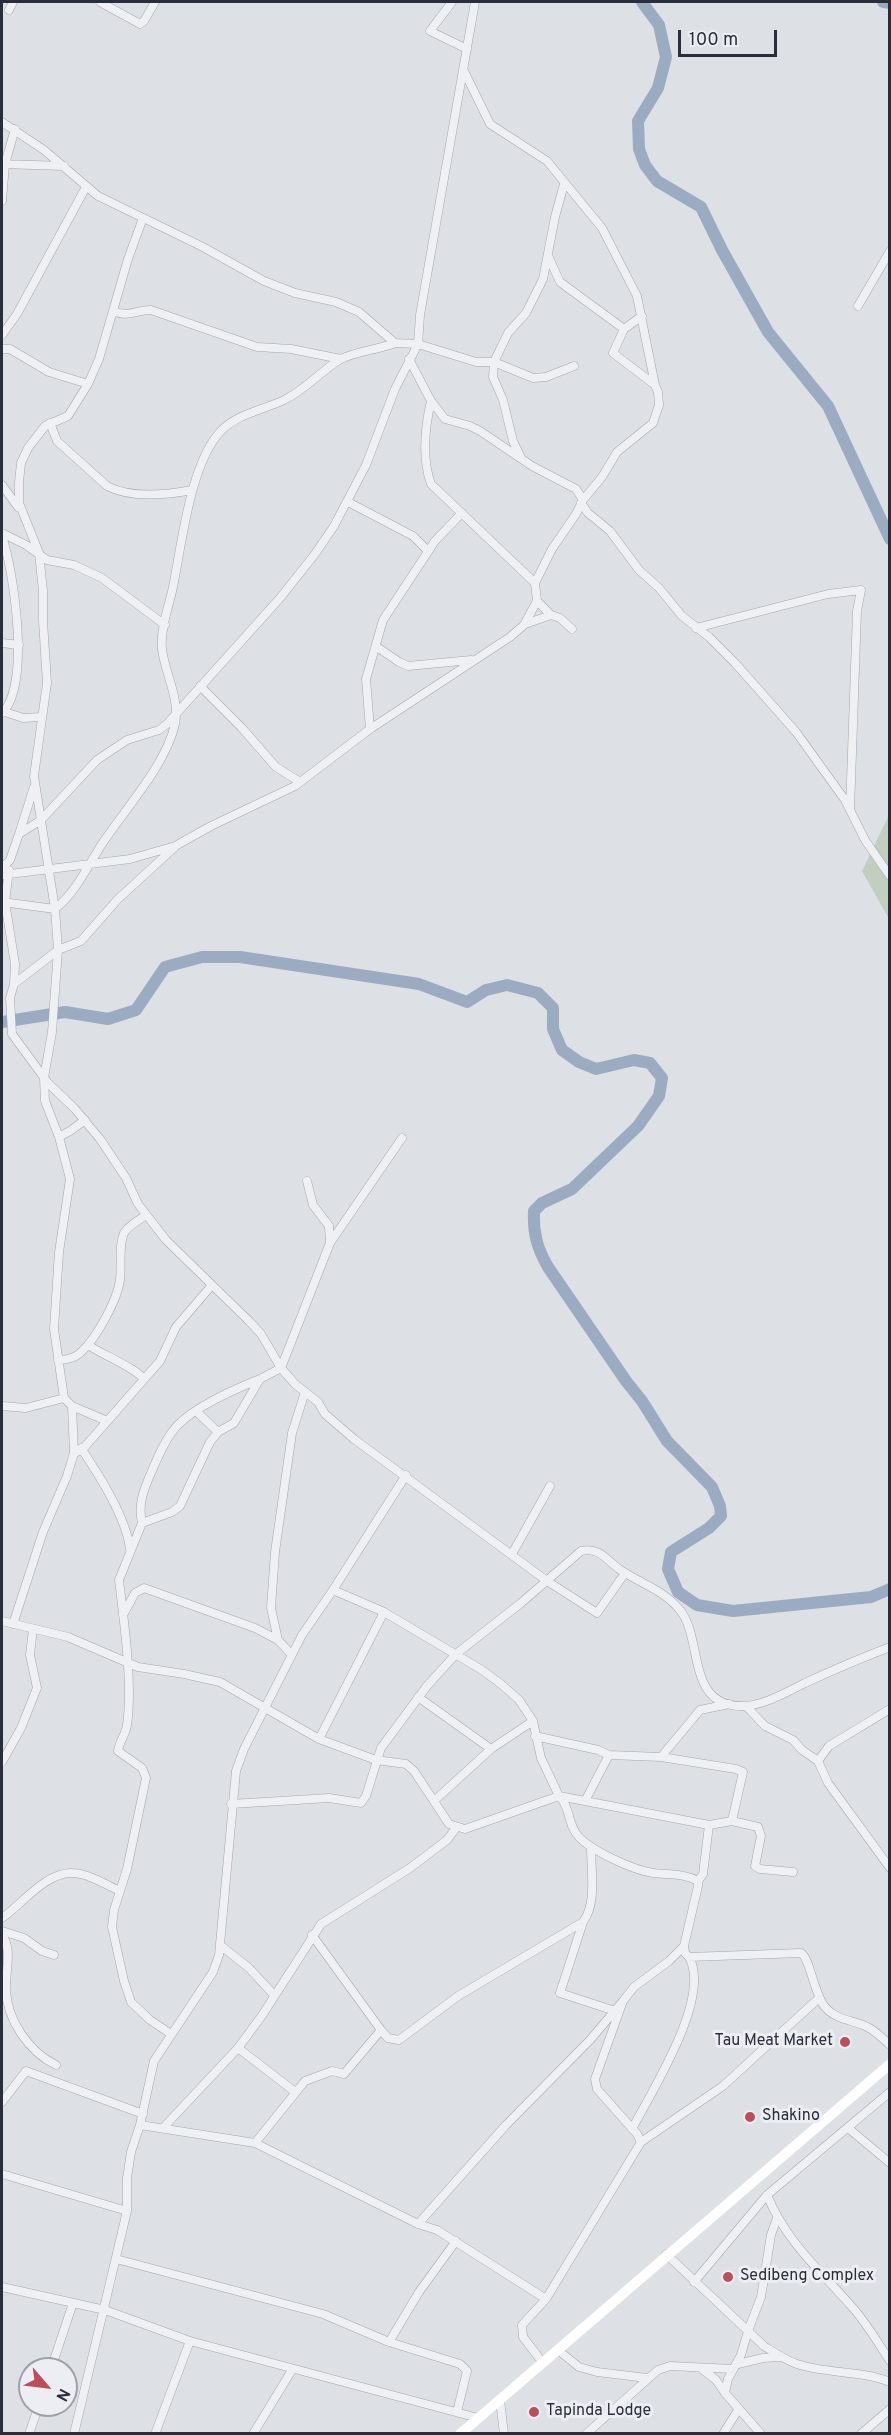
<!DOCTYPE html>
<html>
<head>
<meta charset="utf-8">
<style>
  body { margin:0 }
  #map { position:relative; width:891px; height:2435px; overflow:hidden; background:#dde0e5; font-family:Overpass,sans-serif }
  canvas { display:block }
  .frame { position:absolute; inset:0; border:3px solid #282e3a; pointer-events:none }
  .north { position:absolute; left:18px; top:2357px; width:60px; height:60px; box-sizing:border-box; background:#eceef3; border:2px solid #9ea1a9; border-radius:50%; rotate:118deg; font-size:16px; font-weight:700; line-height:24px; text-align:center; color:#282e3a }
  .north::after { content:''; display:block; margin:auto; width:21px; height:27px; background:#be4d5a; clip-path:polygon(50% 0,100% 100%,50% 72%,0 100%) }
  .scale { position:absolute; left:678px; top:30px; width:99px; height:27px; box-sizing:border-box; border:3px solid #282e3a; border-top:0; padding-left:8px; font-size:18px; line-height:21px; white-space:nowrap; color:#282e3a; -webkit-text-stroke:4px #eceef3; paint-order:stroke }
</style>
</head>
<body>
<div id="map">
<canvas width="891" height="2435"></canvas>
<div class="frame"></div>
<div class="north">N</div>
<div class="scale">100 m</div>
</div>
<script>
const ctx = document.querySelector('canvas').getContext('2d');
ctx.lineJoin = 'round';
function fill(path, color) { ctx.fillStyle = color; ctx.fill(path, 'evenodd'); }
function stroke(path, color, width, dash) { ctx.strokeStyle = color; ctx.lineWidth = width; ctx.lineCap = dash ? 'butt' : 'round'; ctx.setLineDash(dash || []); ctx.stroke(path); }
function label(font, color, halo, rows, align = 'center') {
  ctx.font = font + ' Overpass,sans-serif'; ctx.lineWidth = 6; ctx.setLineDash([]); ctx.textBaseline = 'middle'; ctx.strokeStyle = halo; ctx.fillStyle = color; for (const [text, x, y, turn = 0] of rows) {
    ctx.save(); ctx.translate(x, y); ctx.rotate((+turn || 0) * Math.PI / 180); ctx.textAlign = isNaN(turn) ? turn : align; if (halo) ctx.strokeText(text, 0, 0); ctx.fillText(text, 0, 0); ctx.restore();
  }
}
const green = new Path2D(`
  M889,815V919L862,871Z`);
const river = new Path2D(`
  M642,2L659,25L666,57L658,88L638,121L639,149L645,165L657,181L701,207L722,250L768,332L828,406L890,539
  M883,2L890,3
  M2,1022L65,1012L108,1019L136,1010L165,967L202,957H240L419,984L467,1002L486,990L507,985L538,993L553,1008V1029L562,1050L579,1062L596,1069L634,1060L650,1063L662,1078L659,1096L638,1126L572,1189L542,1203L534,1211C533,1233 537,1248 548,1267L626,1381L642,1401L667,1441L712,1487L720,1506L721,1516L709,1528L671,1552L668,1569L678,1592L697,1605L733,1611L871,1597L890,1589`);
const street = new Path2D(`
  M100,2L140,24L144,21L155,2
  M452,2L430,31L467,49
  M9,10L13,2
  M464,71L490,124L547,161L602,228L637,296L655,385L658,392L659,405L653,423L617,452L602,477L583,500L576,514L552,549L535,583L537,601L524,625L510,637L370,729L295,786L211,826L177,845L118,899L81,941L58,950L14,984L10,998L12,1034L48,1083L75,1109L100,1139L126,1178L138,1204L166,1240L249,1321L261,1334L281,1368L295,1384L318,1402L325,1414L354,1439L547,1581L597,1613L625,1573
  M2,122L44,150L98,196L201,246L264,281L295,293L336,302L359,312L395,343L418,344L476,362H494L533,378L546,377L574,366
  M2,164L64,166
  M2,201L5,164L15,129
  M549,258L560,282L624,329
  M858,306L890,251
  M113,311C131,318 134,310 151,310L257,347L291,349L341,359
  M642,316L624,329L613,353L655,385
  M2,335L17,314L86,187
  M2,349H10L49,372L88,384
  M409,359L431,401C425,427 422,459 431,484L535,583
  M431,401L445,419L470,426L480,431L532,466L576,489L583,500
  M50,423L57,441L107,486C132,499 166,495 192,490
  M521,458L513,441L503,400L493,377L494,362L508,333L526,313L543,279L555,217L564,184
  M2,485L18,507
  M348,502L413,536L428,551
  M581,503L588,513L610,531L639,570L659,588L682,616L709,637L735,663L796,732L845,800L865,840L890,876
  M2,533L26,545L47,560L74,565L102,578L165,625
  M2,536C14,572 31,686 2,713
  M537,601L551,615
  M525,624L551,615L560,618L572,629
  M696,628L828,594L861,590L857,611L850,809
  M2,643L19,645
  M377,647L399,662L408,666L471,660
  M200,686L241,727L276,767L300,782
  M2,711L23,718L42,717
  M370,729L366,679L383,620L435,541L462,513
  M19,834L34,787
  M2,868L10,860L19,834L41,820L97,760L127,740L159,730L167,724L280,598L315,554L334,526L366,465L395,389L418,344L420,315L475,2
  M9,870L5,902L15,964L14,984
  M2,875L130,859L172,847
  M2,902L55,909C77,891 87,867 102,844C125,809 166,765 175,724C180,698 165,674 162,649C160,629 169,606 173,587C182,543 190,465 220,432C236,414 263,410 284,400C305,390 320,372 339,360C355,351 378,350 395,343
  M59,1137L70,1131L85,1120
  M307,1181L313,1205L329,1226L330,1243
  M88,1345C103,1355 134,1367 144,1379
  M58,1360C64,1360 70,1359 76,1356C94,1344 117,1301 120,1280C122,1265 118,1247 124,1233C128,1226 139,1220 146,1215
  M2,1406L26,1408L64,1398
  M72,1406L107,1421
  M196,1411L218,1432
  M81,1448C99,1475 126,1517 130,1549
  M74,1453L82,1450L160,1361L176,1327L212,1285
  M142,1523C138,1505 143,1491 151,1473C157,1459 163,1444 172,1432C187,1410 235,1389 260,1379
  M512,1554L550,1486
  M333,1590L384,1612L482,1670L501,1684L519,1700L533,1721L541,1758L559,1796L709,1825L732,1821L758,1827L761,1836L755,1866L760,1869L793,1872
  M123,1615L135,1593L144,1588L255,1628L278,1640L291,1654
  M2,1621L68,1637L138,1667L184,1674L220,1682L319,1739L376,1760L406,1764L414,1771L449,1824L465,1829L559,1796C571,1807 567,1825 579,1837C592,1851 633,1870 653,1873C668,1875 684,1873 698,1881V1886L684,1946L685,1953L689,1957L801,1953C810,1958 814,1994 825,2007C835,2019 850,2020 863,2025C874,2029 881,2037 890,2045
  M13,1624L43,1532L67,1476L74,1453L72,1406L64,1398L54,1329L59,1252L70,1179L59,1137L45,1101L44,1078L52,1032L58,950L55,909L34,776L47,683L43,621V591L39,553L19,503V482L21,463L28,448L45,426L68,416L88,384L99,359L128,259L143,218
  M278,1640L271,1608L275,1552L292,1433L305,1392
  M418,1697L491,1749
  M746,1706L765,1726L793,1740L802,1750L818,1761L828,1783L890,1868
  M535,1736L598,1750L609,1755L661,1757L736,1769L743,1772L732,1821
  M319,1739L384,1612
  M661,1757L700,1710L729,1704
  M818,1761L829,1746L890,1709
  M2,1762L21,1728L37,1688L30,1655L33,1629
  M434,1801L491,1749L533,1721
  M585,1801L609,1755
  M231,1804L329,1798L361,1803L366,1796L381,1748L427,1686L456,1654L521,1603L581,1551C599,1547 606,1559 619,1569C639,1583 664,1590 680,1610C704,1640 685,1709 746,1706C766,1704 787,1692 805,1683C833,1670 861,1658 890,1647
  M698,1881L703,1874L709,1825
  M2,1918C21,1905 46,1872 72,1873C88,1873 106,1885 120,1891
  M583,1922L560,1993L615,2011
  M2,1931L24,1938L42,1951L54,1955
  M2,1935C13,1949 5,1973 6,1990C7,2020 29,2052 56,2065
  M312,1935L381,2030L388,2038L399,2040L458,1996L583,1922C597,1904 591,1870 591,1847
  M220,1945L249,1968L274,1995
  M171,2034L150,2020L131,2002L124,1981L112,1927L114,1910L127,1869L146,1778L142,1768L118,1751C119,1742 126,1734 127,1725C133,1683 124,1622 119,1580L142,1523L172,1512L180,1506L210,1442L218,1432L234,1423L260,1379L281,1368L330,1243L402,1138
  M238,2048L294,2091
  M2,2102L26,2071L143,2114
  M140,2125L255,2143L418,2224L437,2230L546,2299
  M163,2128L238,2048L261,2017L321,1924L410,1868L447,1840L456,1828
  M848,2128L890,2163
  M632,2129C652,2091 712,1997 689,1957
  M641,2142L637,2134L597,2089L595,2079L623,2001L634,1987L669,1961L684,1946
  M255,2143L305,2081L332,2071L344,2074L381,2030
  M2,2174L127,2211
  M767,2195C787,2243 820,2270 853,2308C867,2324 878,2343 890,2361
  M418,2224L506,2125L590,2040L623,2001
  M666,2254L764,2346C775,2353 785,2360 797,2364C827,2374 860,2370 890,2382
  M116,2259L323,2314L389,2342L460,2364L467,2371L457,2412
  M694,2282L767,2195L890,2092
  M2,2287L105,2310L190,2341L478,2418
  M389,2342L419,2292L456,2241
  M558,2350L579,2367L597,2372L647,2378
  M543,2363L523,2337L522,2325L546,2299L641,2142L723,2086L819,1998
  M738,2364L763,2358L780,2357
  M51,2369L73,2303
  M702,2369L716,2380L725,2393
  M500,2400L504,2434
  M29,2434L39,2405
  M74,2434L127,2211V2178L131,2152L140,2125L154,2061L213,1972L219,1955L236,1771L244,1749L302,1635L333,1590L406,1475
  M155,2434L190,2341
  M253,2434L292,2370
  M586,2434L658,2370L670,2366L733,2369
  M723,2434L738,2410
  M761,2434L725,2393L728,2379L741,2355L748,2331L761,2297L771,2235L777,2218
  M861,2434L890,2409`);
const secondary = new Path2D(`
  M460,2434L890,2064`);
const markers = [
  [845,2042,6,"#be4d5a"],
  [750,2117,6,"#be4d5a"],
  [728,2277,6,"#be4d5a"],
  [534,2412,6,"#be4d5a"]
];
const poiNames = [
  ["Tau Meat Market",833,2042,"right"],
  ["Shakino",762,2117],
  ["Sedibeng Complex",740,2277],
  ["Tapinda Lodge",546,2412]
];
fill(green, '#c2cebf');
stroke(river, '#9bacc2', 12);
stroke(street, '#a3a7ae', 9);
stroke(street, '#eff0f4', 8);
stroke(secondary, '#fff', 10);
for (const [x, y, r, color] of markers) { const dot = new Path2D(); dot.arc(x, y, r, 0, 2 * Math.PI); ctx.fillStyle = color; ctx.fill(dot); stroke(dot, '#eceef3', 2); }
label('16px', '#282e3a', '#eceef3', poiNames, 'left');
</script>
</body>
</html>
